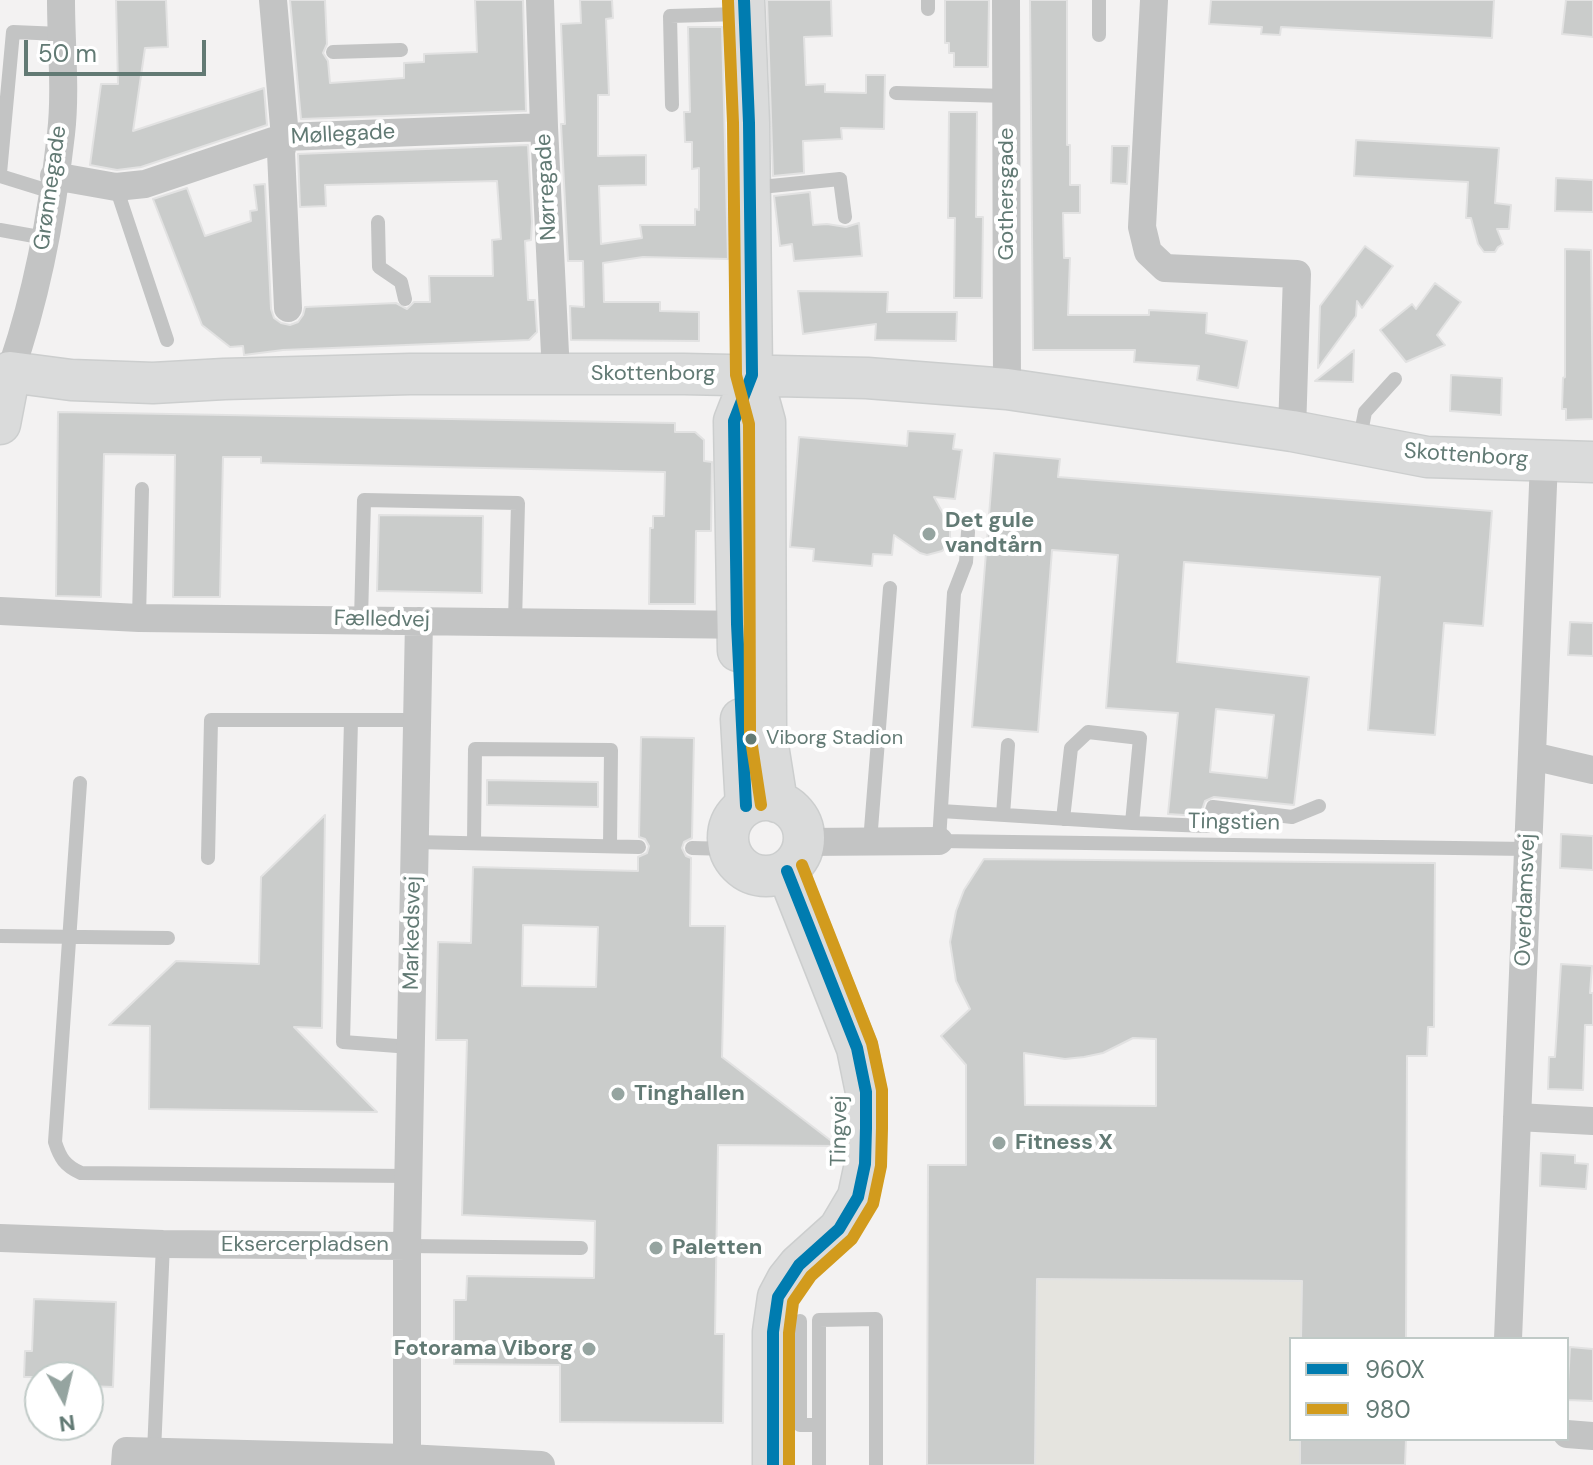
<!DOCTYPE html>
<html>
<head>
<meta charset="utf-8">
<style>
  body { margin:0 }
  #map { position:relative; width:1593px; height:1465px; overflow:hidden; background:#f3f2f2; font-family:"DM Sans",sans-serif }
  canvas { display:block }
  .legend { position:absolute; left:1289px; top:1337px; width:280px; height:104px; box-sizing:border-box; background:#fff; border:2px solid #c0cac7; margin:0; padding:10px 14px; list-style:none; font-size:24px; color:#627a74 }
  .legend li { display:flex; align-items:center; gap:16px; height:40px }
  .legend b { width:40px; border:2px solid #c0cac7 }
  .north { position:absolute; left:24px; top:1361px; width:80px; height:80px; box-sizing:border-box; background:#fff; border:2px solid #c0cac7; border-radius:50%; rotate:172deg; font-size:22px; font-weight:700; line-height:32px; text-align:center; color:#627a74 }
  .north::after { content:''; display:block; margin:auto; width:28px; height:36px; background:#95a4a0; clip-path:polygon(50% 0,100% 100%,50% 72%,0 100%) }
  .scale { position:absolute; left:24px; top:40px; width:182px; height:36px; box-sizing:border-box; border:4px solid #627a74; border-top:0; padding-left:10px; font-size:24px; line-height:28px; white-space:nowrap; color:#627a74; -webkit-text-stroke:6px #fff; paint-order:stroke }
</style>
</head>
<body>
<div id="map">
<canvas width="1593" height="1465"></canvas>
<ul class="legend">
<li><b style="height:10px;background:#007cb0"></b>960X</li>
<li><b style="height:10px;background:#d29b1d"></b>980</li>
</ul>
<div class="north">N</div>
<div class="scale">50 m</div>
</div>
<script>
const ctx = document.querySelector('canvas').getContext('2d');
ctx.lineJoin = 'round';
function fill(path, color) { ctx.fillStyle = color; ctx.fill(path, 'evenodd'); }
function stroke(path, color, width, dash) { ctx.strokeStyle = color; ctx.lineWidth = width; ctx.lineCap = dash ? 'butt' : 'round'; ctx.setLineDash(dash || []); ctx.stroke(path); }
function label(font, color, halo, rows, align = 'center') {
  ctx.font = font + ' "DM Sans",sans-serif'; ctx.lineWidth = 8; ctx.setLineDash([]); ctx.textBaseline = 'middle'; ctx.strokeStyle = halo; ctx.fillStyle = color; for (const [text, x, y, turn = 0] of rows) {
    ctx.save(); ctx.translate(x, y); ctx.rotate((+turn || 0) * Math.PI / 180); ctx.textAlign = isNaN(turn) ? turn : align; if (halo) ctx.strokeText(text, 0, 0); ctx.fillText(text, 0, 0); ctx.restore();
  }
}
const green = new Path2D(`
  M1037,1279L1302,1281L1301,1339H1291V1439H1301L1300,1465H1035Z`);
const building = new Path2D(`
  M116,0H166L168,47L145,48L133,131L264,88L267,125L141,167L117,170L90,165L101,84H118Z
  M290,0H325L327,44L323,53L328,61L330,83L404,78V63L424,62V54L477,52L475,0H523L526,111L301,119Z
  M580,0H612L613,18L606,19L609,95H598V156L646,155V185L599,186L601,244L642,238L640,225H695V209L699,210V168L692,169V142H685L684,112H690L688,27H722L728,259L643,257L603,263L604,302H660V311L699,312V341L571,340L570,306L584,307L583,261H568L561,124H565L561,24L581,23Z
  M767,0H831L832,36L804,37L806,85L825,84V92L866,93V75H885L884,129L841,128L842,139L803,141L804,173L773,176Z
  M945,0H989L988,67H954V53H949V43H945Z
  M1030,0H1067V145H1070V185H1080V213H1063L1064,258H1070L1068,315H1149V310L1207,313L1206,333L1247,341L1238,388L1197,380L1199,366L1134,362L1135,350H1033Z
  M1211,0H1494L1492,38L1281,27L1280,35L1261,34L1262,27L1209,24Z
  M1566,0H1593V37L1562,34Z
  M949,112H977L976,217H983L982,298H954L955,218H948Z
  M1356,140L1499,148L1495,203L1511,205L1509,229H1497L1503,244L1498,247L1495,252H1484L1478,244L1471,218H1466L1468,182L1354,176Z
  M528,145L532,222L531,240L525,241L528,300H535L537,332L529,340L283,350L244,355L243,346L230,347L202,325L153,199L187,188L205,236L251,221L250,211L257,210L254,185L265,184L271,309L274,318L281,323L290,325L298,322L303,315L305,307L396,303L407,309L414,302H430L429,276H493L492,240L501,239L497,181L325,185L326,206L300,207L298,154Z
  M1112,146H1129L1127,184L1111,183Z
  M1556,178L1593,180V212L1555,211Z
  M810,192L813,225L827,224L846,227L859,223L862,256L794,261L792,244L780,246L774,196Z
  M1365,246L1393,266L1362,308L1357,301L1356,316L1318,368L1320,306Z
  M1565,249L1591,250L1593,419L1566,420V409H1562L1563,378L1565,377Z
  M1435,283L1461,302L1437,335L1445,345L1406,362L1380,330L1412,304L1416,309Z
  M798,291L888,292L887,312H957L956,341L875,340L876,324L803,334Z
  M1354,350L1353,382L1315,381Z
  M1451,375L1502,378L1501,415L1450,411Z
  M58,412L675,423V432H695L704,440V461L712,462L711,531H696L695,604H649L650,528H653V516H664L665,472L261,463V457H223L220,597H173L175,455L104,454L101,597L56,596Z
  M908,431L955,434L953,449L962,450L955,499L934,497L950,526V539L947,546L942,551L927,555L920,553L894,535L892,555L873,554L872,566L813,561L814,549L790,547L799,437L907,446Z
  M994,453L1060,459L1058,477L1492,511L1483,626L1444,623L1435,735L1368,730L1380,577L1184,562L1177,662L1309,677L1294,805L1214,797L1205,801L1200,816L1168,814L1178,713L1106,708L1118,555L1052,550L1038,732L972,727ZM1216,709L1274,715L1267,778L1210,772Z
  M379,515L483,516L482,593L377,591Z
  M1570,622L1593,623V656L1568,655Z
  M641,737L694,738L692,838L684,842L682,848L686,856L691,858L690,926H725L722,1057L838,1146L718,1145L715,1334H724L723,1423L560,1422V1365L454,1364V1300H466L467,1276L594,1278L595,1221L462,1215L467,1040H436L438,942L471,943L473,867L638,871V857L647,853L649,846L645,839L639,837ZM523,925L598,927L596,987L522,986Z
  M487,780L598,782V807L487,805Z
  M325,815L322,1028L294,1027L377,1112L149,1109L150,1026L109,1025L176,961L259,964L261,877Z
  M1561,834L1593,836V870L1560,868Z
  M984,859L1435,863L1434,1027H1428L1427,1056H1407L1406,1339H1301L1302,1281L1037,1279L1035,1465H927L928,1165H966V1065L941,1036L970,1009L956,981L950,942L956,911L964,890ZM1133,1038L1156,1039V1106L1025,1105L1024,1053L1065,1059L1084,1057L1103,1053Z
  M1561,964L1592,966L1590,993H1593V1025H1585L1583,1090L1548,1089L1549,1057H1555Z
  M1541,1153L1575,1155V1163L1588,1164L1586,1189L1540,1186Z
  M34,1299L116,1302L113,1387L88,1386V1377H24L25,1351H32Z
  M1570,1347L1593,1349V1401L1567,1400Z
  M1300,1439H1406L1405,1465H1300Z`);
const lane = new Path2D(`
  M928,9V0
  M1099,35V0
  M333,52L401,50
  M896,93L1007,96
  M672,105L670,16L740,14
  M0,173L13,32L61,34
  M0,176L52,192
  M116,187L167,340
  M751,188L840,179L845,217
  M378,222L379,267L401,282L405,299
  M0,230L45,238
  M1359,443L1365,412L1395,379
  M968,532L966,562L954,593L939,841L1528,849
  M139,618L142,489
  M361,620L364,500L518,503L515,622
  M351,720L343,1042L411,1047
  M80,783L55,1142C60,1158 65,1166 81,1173L408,1176
  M941,811L1132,823L1140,738L1088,732L1071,748L1063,819
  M1003,815L1008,745
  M1132,823L1207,826L1213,807L1292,817L1319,806
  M415,842L639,847
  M870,842L890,588
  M474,843L475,749L611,750L610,846
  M692,848L729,849
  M208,858L211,720H417
  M0,936L168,938
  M407,1246L581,1248
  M800,1321V1425H819
  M154,1452L163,1244
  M819,1465V1320L876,1319V1465`);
const street = new Path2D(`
  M273,0L285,137L281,152L288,308
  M540,0L544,127L556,374
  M1006,0L1007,389
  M1154,0L1142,227L1148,252L1165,268L1297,274L1292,431
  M54,176L116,187L145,184L285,137L544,127
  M0,371L10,372C37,296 52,214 61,134C66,91 61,44 61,0
  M0,611L139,618L755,625
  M419,621L407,1246V1458L541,1465
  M1532,756L1593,770
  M804,842L939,841
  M1517,1117L1593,1121
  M0,1238L163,1244L407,1246
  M1508,1339L1544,461
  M1567,1434L1593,1436
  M125,1465L126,1451L407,1458L406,1465`);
const secondary = new Path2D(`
  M744,0L749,123L752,375L765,422L766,733L777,802
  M0,424L10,372L71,380L153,383L224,379L410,374H684L867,378L1007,389L1292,431L1427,457L1593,462
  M738,651L734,421L752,375
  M741,719L746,806
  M728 838a38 38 0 1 1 76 0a38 38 0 1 1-76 0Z
  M773,1465V1332L778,1297L787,1280L799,1265L839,1229L858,1197L865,1164L866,1128V1092L857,1048L787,871`);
const bus1 = new Path2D(`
  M744,0L749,123L752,375L734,421L737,624L746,806
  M773,1465V1332L778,1297L799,1265L839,1229L858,1197L865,1164L866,1128V1092L857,1048L787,871`);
const bus2 = new Path2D(`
  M728,1L733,123L736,375L749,424L750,733L761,805
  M789,1465V1333L793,1302L811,1276L852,1239L873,1204L881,1166L882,1128V1090L872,1043L802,865`);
const markers = [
  [929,534,8,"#95a4a0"],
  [751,739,7,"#627a74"],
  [618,1094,8,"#95a4a0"],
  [999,1143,8,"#95a4a0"],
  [656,1248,8,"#95a4a0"],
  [589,1349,8,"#95a4a0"]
];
const busNames = [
  ["Viborg Stadion",766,739]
];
const streetNames = [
  ["Møllegade",343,135,-3],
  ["Nørregade",547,187,-93],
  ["Grønnegade",51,188,-82],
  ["Gothersgade",1007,194,-90],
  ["Skottenborg",653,374],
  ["Skottenborg",1466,456,4],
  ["Fælledvej",382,620,1],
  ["Tingstien",1234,823,1],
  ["Overdamsvej",1526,900,-88],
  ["Markedsvej",413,933,-89],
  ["Tingvej",840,1131,-89],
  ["Eksercerpladsen",305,1245]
];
const poiNames = [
  ["Det gule",945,521],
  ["vandtårn",945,546],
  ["Tinghallen",634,1094],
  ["Fitness X",1015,1143],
  ["Paletten",672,1248],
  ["Fotorama Viborg",573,1349,"right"]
];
fill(green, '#e5e4df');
fill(building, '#cacccb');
stroke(building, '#e2e2e2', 2);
stroke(secondary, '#cccece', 43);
stroke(lane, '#c3c4c4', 14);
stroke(street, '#c3c4c4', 28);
stroke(secondary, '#dadbdb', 40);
stroke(bus1, '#007cb0', 12);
stroke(bus2, '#d29b1d', 12);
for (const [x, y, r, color] of markers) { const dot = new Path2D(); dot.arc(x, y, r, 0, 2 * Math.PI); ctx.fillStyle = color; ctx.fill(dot); stroke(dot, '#fff', 3); }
label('20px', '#627a74', '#fff', busNames, 'left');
label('22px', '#627a74', '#fff', streetNames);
label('bold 22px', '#627a74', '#fff', poiNames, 'left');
</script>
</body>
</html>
